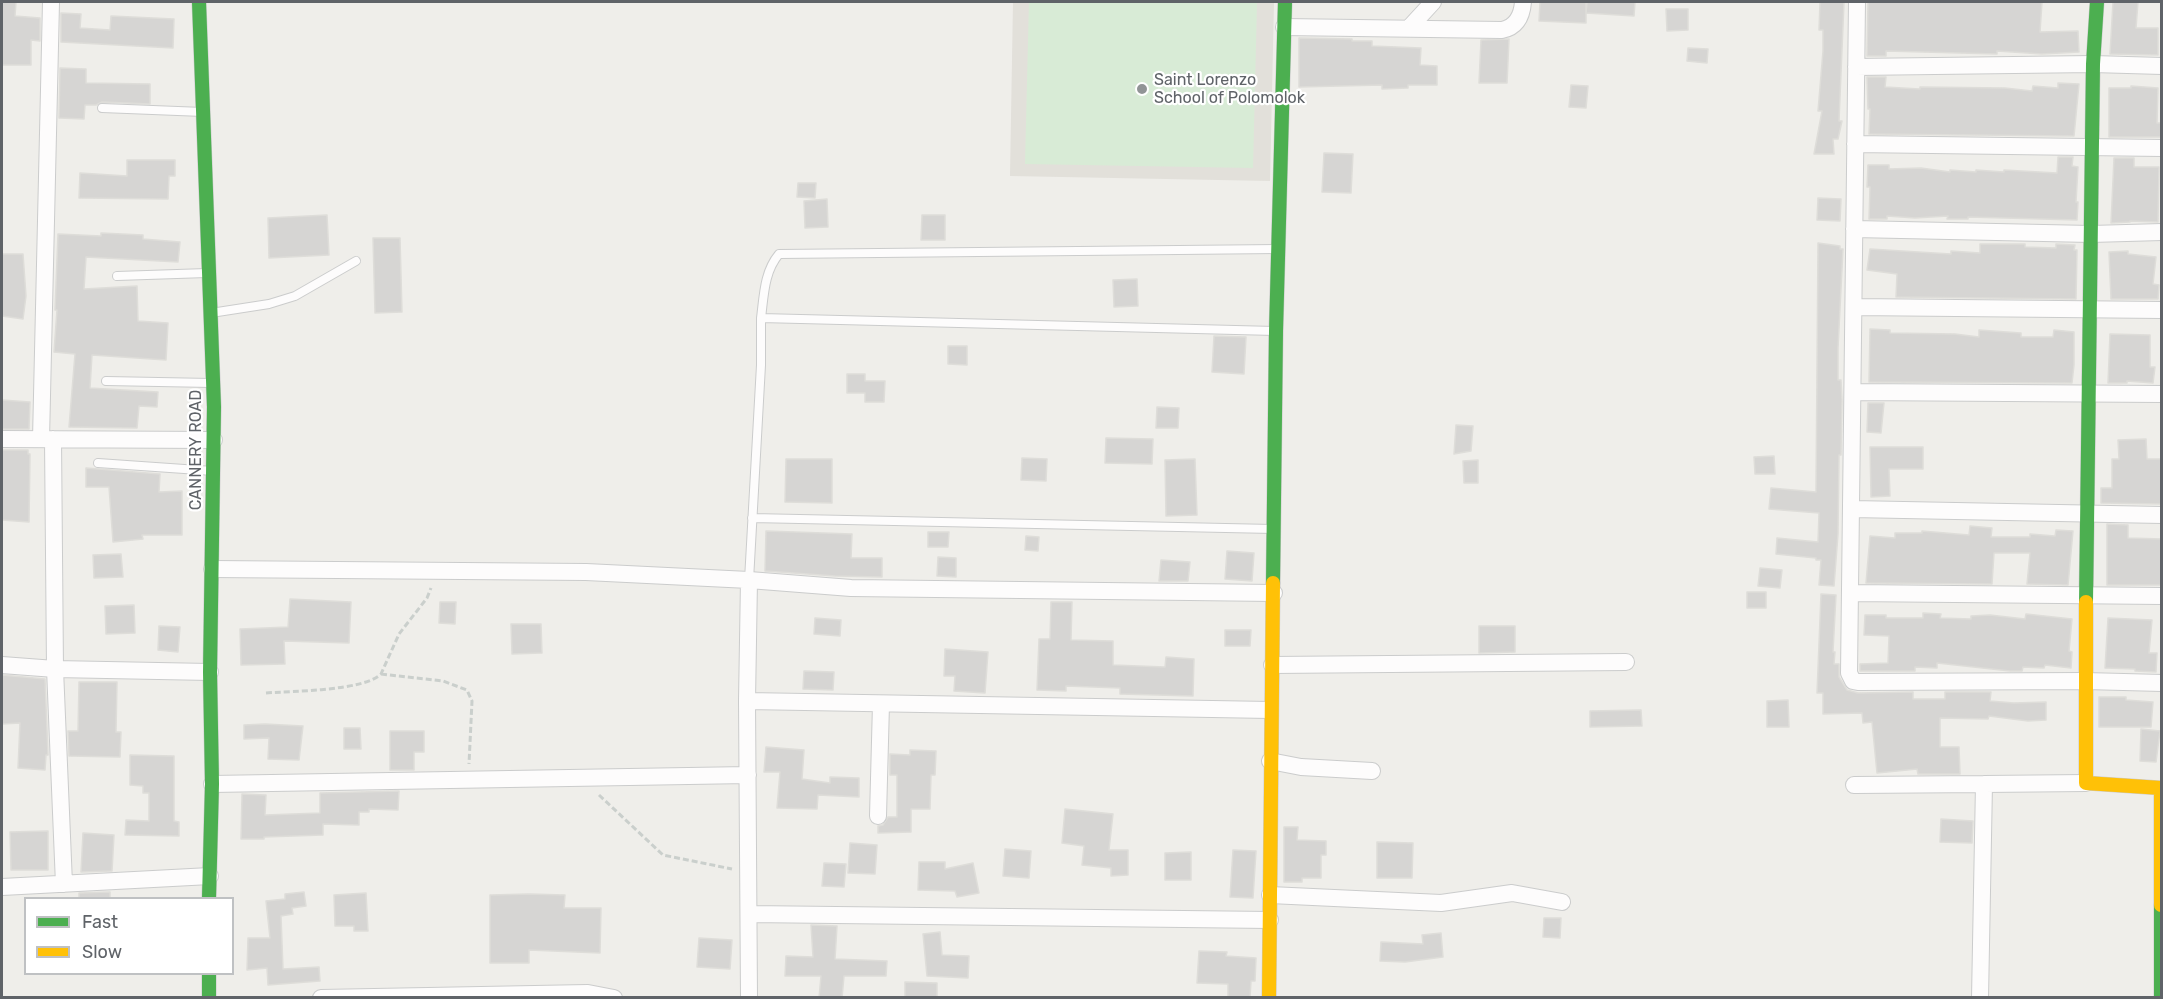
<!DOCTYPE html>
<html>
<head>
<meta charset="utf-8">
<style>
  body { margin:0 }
  #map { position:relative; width:2163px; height:999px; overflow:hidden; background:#efeeea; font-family:Rubik,sans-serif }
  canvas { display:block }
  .frame { position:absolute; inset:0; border:3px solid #5f6368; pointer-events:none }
  .legend { position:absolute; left:24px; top:897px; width:210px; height:78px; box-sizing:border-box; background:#fff; border:2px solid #bfc1c3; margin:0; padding:8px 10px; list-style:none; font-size:18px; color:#5f6368 }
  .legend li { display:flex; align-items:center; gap:12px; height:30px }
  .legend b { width:30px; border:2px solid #bfc1c3 }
</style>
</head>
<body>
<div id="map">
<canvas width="2163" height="999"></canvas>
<div class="frame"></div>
<ul class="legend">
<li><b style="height:8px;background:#4caf50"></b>Fast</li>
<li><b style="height:8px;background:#ffc107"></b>Slow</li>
</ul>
</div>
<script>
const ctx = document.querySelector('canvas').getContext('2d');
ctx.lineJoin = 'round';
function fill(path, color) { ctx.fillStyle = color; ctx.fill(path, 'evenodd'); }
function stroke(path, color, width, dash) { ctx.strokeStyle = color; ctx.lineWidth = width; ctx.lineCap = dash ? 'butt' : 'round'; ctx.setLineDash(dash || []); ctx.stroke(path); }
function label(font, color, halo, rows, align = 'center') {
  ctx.font = font + ' Rubik,sans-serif'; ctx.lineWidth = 4.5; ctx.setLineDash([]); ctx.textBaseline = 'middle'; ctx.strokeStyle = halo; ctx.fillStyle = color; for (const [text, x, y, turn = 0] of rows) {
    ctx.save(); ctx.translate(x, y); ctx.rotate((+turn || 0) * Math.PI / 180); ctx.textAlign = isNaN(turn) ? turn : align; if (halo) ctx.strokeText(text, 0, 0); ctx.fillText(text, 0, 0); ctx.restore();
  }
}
const education = new Path2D(`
  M1013,2H1274L1270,181L1010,176Z`);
const green = new Path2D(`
  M1029,2H1257L1253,168L1025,164Z`);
const building = new Path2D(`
  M2,2H16L15,16L40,18V41L31,40V65H2Z
  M1540,2H1586V23L1539,21Z
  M1587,2H1635L1634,16L1586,13Z
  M1820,2H1844L1839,121H1842L1838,139H1833L1834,154H1814L1822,111H1818L1823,51V30H1819Z
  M1868,2H2042L2040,32L2078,31L2079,52L2042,54L1997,51V54L1886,51V56H1867Z
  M2113,2H2138L2136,28H2158V55L2110,54Z
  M1666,9H1688V30L1667,31Z
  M61,13L81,14L80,28L110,30L111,16L174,19L173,48L61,42Z
  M1299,38L1352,39V41H1372V46L1421,48L1420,65L1437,66V85H1408V88L1382,89V85L1299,87Z
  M1509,39L1507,83H1479L1481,40Z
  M1688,48L1708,49L1707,63L1687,61Z
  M60,68L86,69V83L150,84V104L102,102L96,105H85L84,119L59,118Z
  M1867,77H1886L1885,87L1920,89V87L2005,88L2032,91L2033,86L2058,88V83L2079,84L2074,136L1869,134L1870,109H1868Z
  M1571,85L1588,86L1586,108L1569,107Z
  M2131,86L2158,88L2157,123H2162V137H2109V88H2131Z
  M1324,153L1353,154L1351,193L1322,192Z
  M2058,157H2073L2072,166L2078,167L2076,202H2078L2077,220L1968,217V219H1947L1948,216L1915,218L1887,216V219H1869L1870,187H1867L1868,165H1889V169L1921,168L1950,172V170L1976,172V170L2004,172V170L2057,173Z
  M2114,158H2134V167H2159L2158,222L2130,221V222L2111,223Z
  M127,160H175V176H169L168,199L79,198L80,173L127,176Z
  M798,183H816L815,198L797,197Z
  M1818,198L1841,199L1840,221L1817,220Z
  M827,199L828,227L805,228L804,201Z
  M327,215L329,255L269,258L268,218Z
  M922,215H945V240H921Z
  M101,233L143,235V239L180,242L178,262L86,257L84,289L137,286L138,321L168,323L166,360L92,355L90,388L158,392L157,407L139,406L137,428L69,427L75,354L54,352L57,310H55L58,234L101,236Z
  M373,238H400L402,312L375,313Z
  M1818,243L1840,246V249H1843L1838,348V380H1841L1842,400L1841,455H1839L1838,534L1834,586L1819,585L1821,560H1816V558L1776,554L1777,538L1818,542L1819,513L1769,509L1771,488L1816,492Z
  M1980,244H2025V247L2056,248V244L2075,245L2074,250H2077L2076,299L1896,297L1897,274L1867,270L1870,249L1951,254V251L1980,253Z
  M2128,251V254L2156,257L2153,284L2159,285L2158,299H2111L2109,252Z
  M2,254H23L26,296L23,319L2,316Z
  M1137,279L1138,306L1114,307L1113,280Z
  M1870,329L1890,330V333L1955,334L1979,337V330L2021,333V337H2053L2054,330L2074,332V365L2072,383L1869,382Z
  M2110,334L2150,335V367H2155L2153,383L2127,381V383H2108Z
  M1214,336L1246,337L1244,374L1212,372Z
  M948,346H967V365L948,364Z
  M847,374H865V381H885L884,402H865V393H847Z
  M2,400L30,402L29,429H2Z
  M1868,403H1884L1881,433L1867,432Z
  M1157,407L1179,408L1178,428H1156Z
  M1456,425L1473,426L1471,451L1454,454Z
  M1106,438L1153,439L1152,464L1105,463Z
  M2146,439L2147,459H2162V504L2101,503V488H2112V459H2119L2118,440Z
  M1870,447H1923V469H1889L1890,496L1871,497Z
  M2,450H28V454H30L29,522L2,520Z
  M1774,456L1775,474H1755L1754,457Z
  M1022,458L1047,459L1046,481L1021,480Z
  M786,459H832V503L785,502Z
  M1195,459L1197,515L1166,516L1165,460Z
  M1478,460V483H1464L1463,461Z
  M86,468L160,474L159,492L182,491V535H142L143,539L113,542L109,487H86Z
  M2107,524L2128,525V538L2162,539V585H2107Z
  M1970,526L1992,528L1991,537H2030V534L2055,536L2056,530L2073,531L2068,585L2027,584L2030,553H1994L1992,584L1866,583L1870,536L1895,538V533H1922V531L1969,535Z
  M766,531L852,534L851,558H882V577L835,576L765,571Z
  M928,532H949L948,547H928Z
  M1026,536L1039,537L1038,551L1025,550Z
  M1227,551L1254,553L1252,581L1225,579Z
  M121,554L123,577L94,578L93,555Z
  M938,557L956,558V577L937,576Z
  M1161,560L1190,562L1188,581H1159Z
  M1760,568L1782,570L1780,588L1758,586Z
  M1747,592H1766V608H1747Z
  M1821,594L1836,595L1833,652H1835L1834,664H1839V677L1847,690L1858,693L1913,692V699H1945V692H1991L1990,701L2014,703L2046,702V720L2028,721L1989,716L1988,719L1940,718V747H1959L1960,774H1918L1917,769L1877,773L1872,722L1863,723L1862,713L1823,714V693H1817Z
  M290,599L351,602L349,643L284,641L285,664L241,665L240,629L288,627Z
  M440,602H456L455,624L439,623Z
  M1051,602H1072L1071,640L1113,641V665L1165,667L1166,657L1194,659L1193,696L1120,694V688L1066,686V691L1037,690L1039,639H1050Z
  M134,605L135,633L106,634L105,606Z
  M1923,613L1941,614L1940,618L1971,619V616L1990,615L2025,619L2026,614L2072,619L2069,651L2072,652L2071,668L2045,665L2044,668L2023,667L2022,671H2010L1937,663V668L1915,667V671H1860V664L1888,663L1889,636L1864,635L1865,615H1886V618H1923Z
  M815,618L841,620L840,636L814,634Z
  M2108,618L2152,620L2149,653H2157L2156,672L2135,671V669L2105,668Z
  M511,624H541L542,653L512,654Z
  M159,626L180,627L178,652L158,650Z
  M1479,626H1515V652L1479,653Z
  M1225,630H1251L1250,646H1225Z
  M945,649L988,652L985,693L954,691L955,676H944Z
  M804,671L834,672L833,690L803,689Z
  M2,675L45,679L48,755H46L45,770L18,768L20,723L2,724Z
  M79,682H117L116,732H121L120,757L69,756L68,731H78Z
  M2099,697H2126V700L2153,702L2151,727H2099Z
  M1788,700L1789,727H1767V701Z
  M1641,710L1642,726L1590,727V711Z
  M265,724L303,726L299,760L268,759L269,738L244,739V725Z
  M344,728H360L361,749H344Z
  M2141,729L2160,731L2156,762L2140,761Z
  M390,731H424V752H414V770H390Z
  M766,747L804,750L802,779L830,783V777L859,778V797L818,795L817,809L777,808L780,772H764Z
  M910,750L936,751L935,775H931L930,809H911V832L878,833V826L883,825L888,817H897V775H890V754L910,755Z
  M130,755L174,756V821L179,822V836L125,835L126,820L149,821V793H143V786L130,785Z
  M399,791L398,810L369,809V812H359V825L323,824V835L264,837V839H241L242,794L266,795L265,815L320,813V793Z
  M1065,809L1113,814L1109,850H1128V875L1111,876V868L1082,865L1084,846L1062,843Z
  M1941,819L1973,821L1972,843L1940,842Z
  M1284,827H1298L1297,840L1326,841V855H1321V878H1302V882H1284Z
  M48,831V870H11L10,832Z
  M83,833L114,835L112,871L81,872Z
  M1377,842L1413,843L1412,878H1377Z
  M850,843L877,845L875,874L848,873Z
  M1005,849L1031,851L1029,878L1003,876Z
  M1233,850L1256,851L1253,898L1230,897Z
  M1191,852V880H1165V853Z
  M919,862H945V869L973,863L979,893L957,897L955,891L918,890Z
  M824,863L846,864L844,887L822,886Z
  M110,892V898H79V893Z
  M304,892L306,906L292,908L293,914L281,916L283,969L319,967L320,981L268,985L267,968L247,970L248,938H270L266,901L285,899V894Z
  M366,893L368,931H354V926H335L334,895Z
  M529,894L565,895L564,908H601L600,953L529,950V963H490V895Z
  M1544,918H1561L1560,938L1543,937Z
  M811,925L837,926L835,959L887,961L886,976H844L842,998H819L821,976H785L786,956L813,957Z
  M940,932L942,955L969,956L968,978L927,976L923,934Z
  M1441,933L1443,957L1405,962L1380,961L1381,942L1423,944L1422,935Z
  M699,938L732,940L730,969L697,967Z
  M1199,951L1227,952L1226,956L1256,958L1255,981H1251L1250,998H1228V984L1197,983Z
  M905,982L937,983V998H905Z`);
const path = new Path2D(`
  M381,674L443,681L467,690L472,701L469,764
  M266,693C292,691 364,691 381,674L399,634L427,598L431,588
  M599,795L663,855L732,869`);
const lane = new Path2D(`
  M102,108L203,112
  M117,276L207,273
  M211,313L269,304L295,296L356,261
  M761,318C764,295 764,272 779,254L1278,249
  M106,381L211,383
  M98,463L213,471
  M752,518L1273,529
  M749,580L761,365V318L1275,331`);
const street = new Path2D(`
  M1857,2L1849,673L1853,681L1858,682L2085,681L2162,683
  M1284,27L1502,30C1517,27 1522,15 1523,2
  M1409,28L1433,2
  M1856,67L2093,64L2162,66
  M1855,144L2162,148
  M1854,229L2091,234L2162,232
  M1854,307L2162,310
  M1853,392L2162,394
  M2,439L214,440
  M41,439L51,2
  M53,439L55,669L64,884
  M1852,509L2162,515
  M212,569L586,572L749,580L747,701L749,998
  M749,580L851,588L1274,593
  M1851,593L2162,596
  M2,665L55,669L210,672
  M1272,665L1626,662
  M747,701L1270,710
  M1270,761L1301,767L1372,771
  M212,784L748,775
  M1854,785L1984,784
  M878,816L881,704
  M2,887L210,876
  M1270,895L1441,903L1512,893L1562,902
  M749,914L1270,920
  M321,998L588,993L614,998
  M1980,998L1984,784L2086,783`);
const fast = new Path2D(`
  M199,2L214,407L210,672L212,784L209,898
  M1273,583L1276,331L1285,2
  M2086,602L2093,64L2097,2
  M2161,905V998
  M209,974V998`);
const slow = new Path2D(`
  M2086,602V783L2161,788V905
  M1269,998L1273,583`);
const markers = [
  [1142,89,6,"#919496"]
];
const poiNames = [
  ["Saint Lorenzo",1154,80],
  ["School of Polomolok",1154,98]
];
const streetNames = [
  ["CANNERY ROAD",196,450,-90]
];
fill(education, '#e2e0da');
fill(green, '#d8ebd6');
fill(building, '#d6d5d3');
stroke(building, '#deddd9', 1.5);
stroke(lane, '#cbcccc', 10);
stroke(street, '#cbcccc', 18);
stroke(fast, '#cacacb', 15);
stroke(slow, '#cacacb', 15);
stroke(path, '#cacfcc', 3, [6, 3]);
stroke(lane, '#fdfcfc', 8);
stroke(street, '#fdfcfc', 16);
stroke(fast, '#4caf50', 14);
stroke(slow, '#ffc107', 14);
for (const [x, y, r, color] of markers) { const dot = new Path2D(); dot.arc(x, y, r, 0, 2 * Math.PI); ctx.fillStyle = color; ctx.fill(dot); stroke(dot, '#fff', 2); }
label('16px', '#5f6368', '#fff', poiNames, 'left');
label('16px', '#5f6368', '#fff', streetNames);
</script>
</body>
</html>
